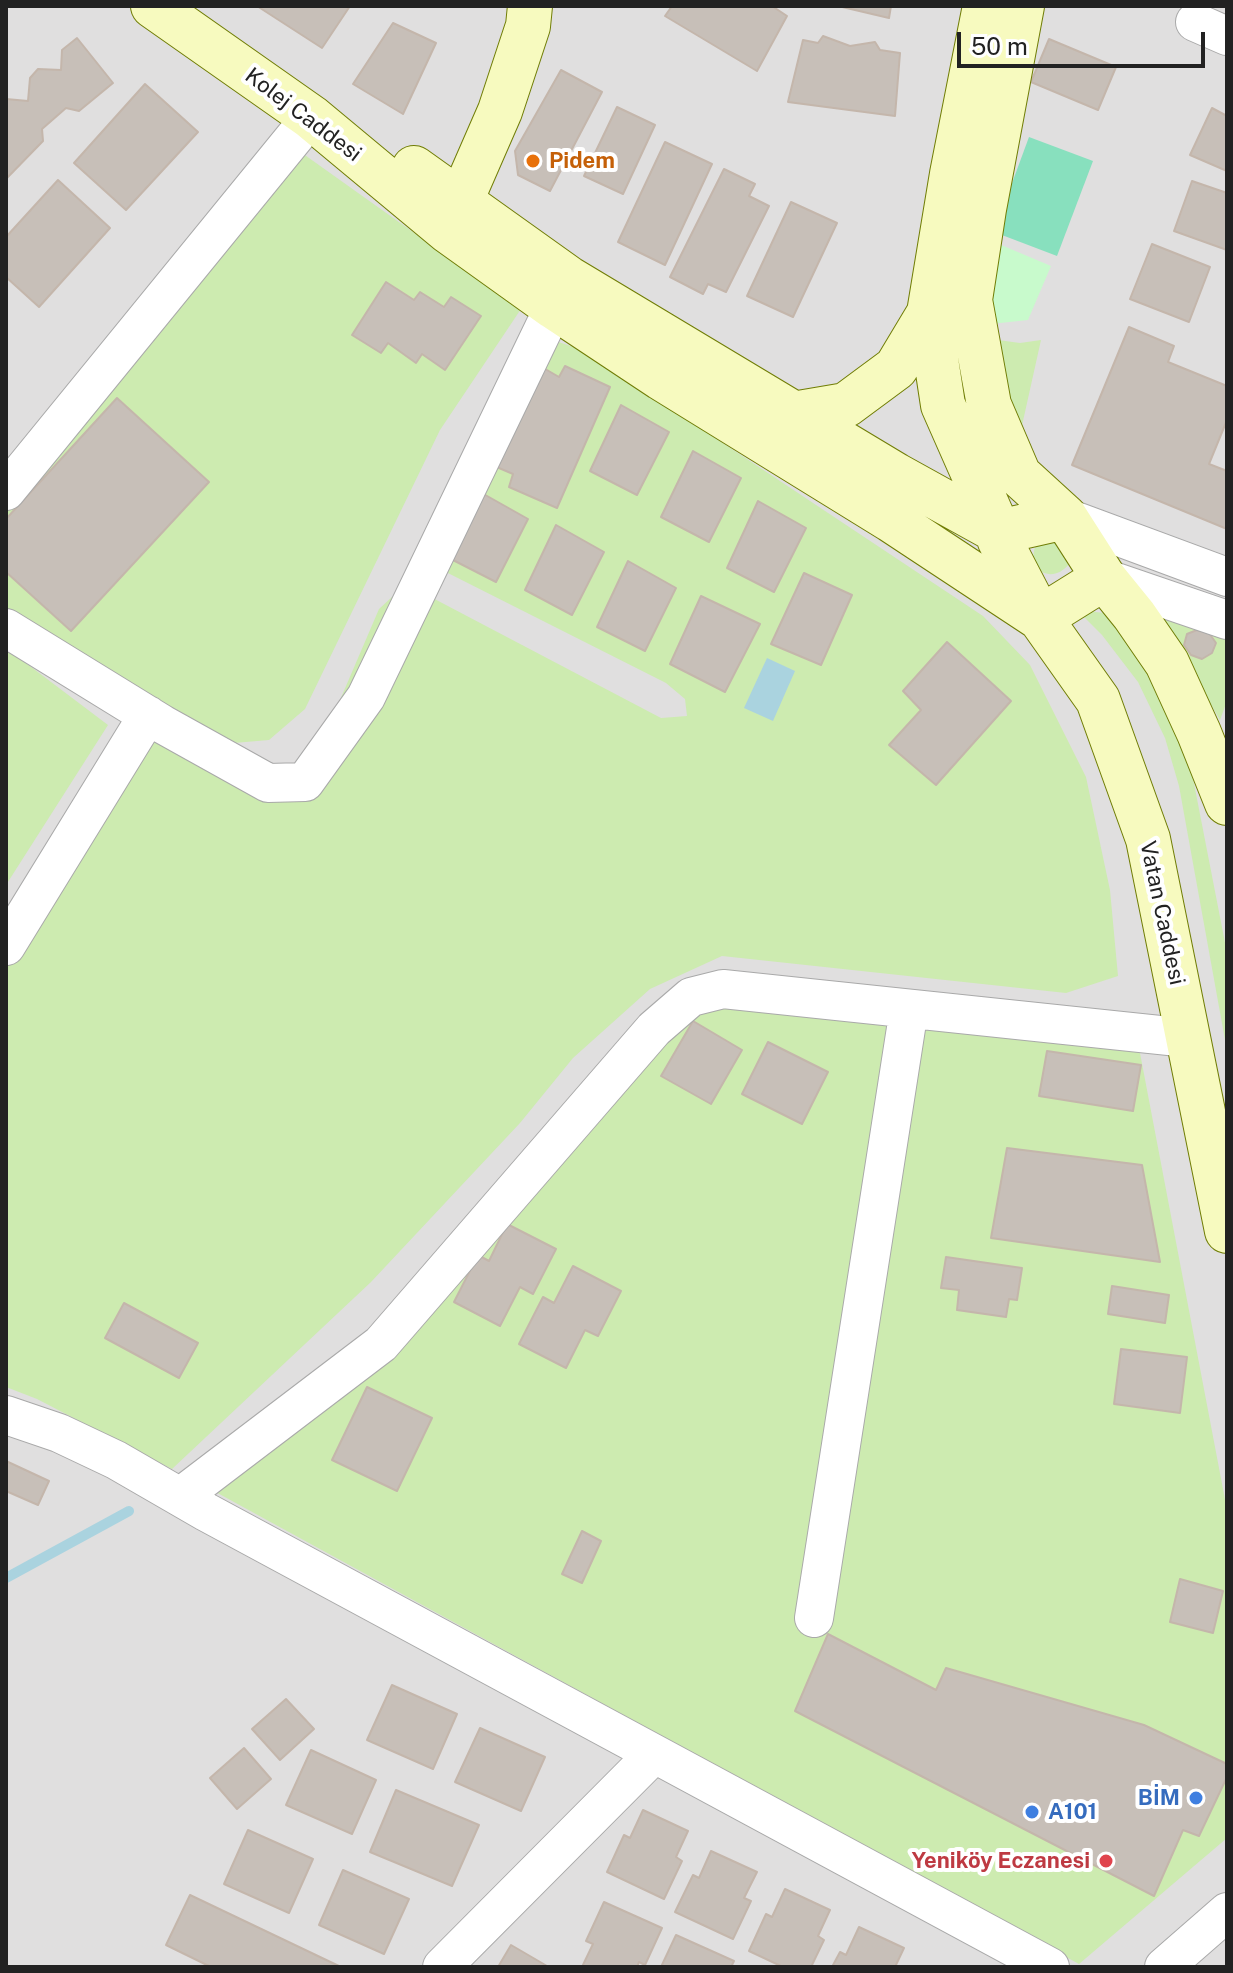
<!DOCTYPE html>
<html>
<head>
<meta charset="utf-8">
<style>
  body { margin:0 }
  #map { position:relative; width:1233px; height:1973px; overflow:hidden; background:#f2efe9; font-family:"Public Sans",sans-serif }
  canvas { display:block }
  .frame { position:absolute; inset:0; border:8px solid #222; pointer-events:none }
  .scale { position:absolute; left:957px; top:32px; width:248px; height:36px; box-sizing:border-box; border:4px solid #222; border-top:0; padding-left:10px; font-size:24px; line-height:28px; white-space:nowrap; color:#222; -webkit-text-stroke:6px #fff; paint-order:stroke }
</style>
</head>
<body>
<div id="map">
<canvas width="1233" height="1973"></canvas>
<div class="frame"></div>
<div class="scale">50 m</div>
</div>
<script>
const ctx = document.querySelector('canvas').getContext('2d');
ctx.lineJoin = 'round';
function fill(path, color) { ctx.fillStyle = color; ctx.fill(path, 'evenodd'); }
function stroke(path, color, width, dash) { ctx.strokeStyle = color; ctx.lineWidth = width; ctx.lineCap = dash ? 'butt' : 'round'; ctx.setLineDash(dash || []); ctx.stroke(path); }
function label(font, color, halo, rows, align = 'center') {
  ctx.font = font + ' "Public Sans",sans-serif'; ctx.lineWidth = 8; ctx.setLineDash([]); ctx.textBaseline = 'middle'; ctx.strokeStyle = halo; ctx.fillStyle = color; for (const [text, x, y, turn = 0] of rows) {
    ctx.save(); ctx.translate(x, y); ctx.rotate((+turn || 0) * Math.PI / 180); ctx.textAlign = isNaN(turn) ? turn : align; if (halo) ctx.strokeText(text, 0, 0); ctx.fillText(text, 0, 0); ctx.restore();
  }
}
const residential = new Path2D(`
  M6,6H1227V1967H6Z`);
const grass = new Path2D(`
  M302,153L521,309L440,430L305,709L269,740L234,743L120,679L6,609V504Z
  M540,336L583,350L983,616L1030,665L1086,777L1110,890L1118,976L1066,993L722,956L650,989L573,1058L520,1123L371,1282L172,1469L37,1399L6,1387V966L150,732L257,788L302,771L331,721L379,609L406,584L661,718L687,716L685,699L666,683L430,564Z
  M998,340L1020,343L1041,340L1021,430L1008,427Z
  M1052,536L1069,564C1052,586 1025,569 1036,545Z
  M1155,609L1227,632V701L1220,720Z
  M1087,611L1104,613L1119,626L1145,668L1191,768L1227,953V1051L1179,786L1165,738L1138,682L1102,635L1084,617Z
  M6,648L108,725L6,885Z
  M691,997L1136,1032L1227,1510V1838L1079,1964L212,1490L381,1344Z`);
const park = new Path2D(`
  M994,242L1051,266L1028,320L991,324Z`);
const pitch = new Path2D(`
  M1029,137L1093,161L1057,256L994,232Z`);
const water = new Path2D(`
  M767,658L795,671L773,721L744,708Z`);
const stream = new Path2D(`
  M6,1578L129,1511`);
const building = new Path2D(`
  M257,6H350L322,48Z
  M672,6H772L787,16L757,71L665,16Z
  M838,6H891L889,18Z
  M393,23L436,43L403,114L353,84Z
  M823,36L850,46L875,42L880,50L900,53L895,116L788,102L803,40L818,43Z
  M77,38L113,83L79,111L66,108L42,129L43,141L6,179V99L28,101L30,78L38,69L61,70L62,50Z
  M1049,39L1116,67L1098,110L1031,82Z
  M561,70L602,92L550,191L518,175L515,151Z
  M145,84L198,132L126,210L74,163Z
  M617,107L655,125L623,194L584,176Z
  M1212,108L1227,116V171L1190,155Z
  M665,142L712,164L665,265L618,242Z
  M724,169L755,184L749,196L769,206L726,292L708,284L703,294L670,277Z
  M58,180L110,228L39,307L6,277V237Z
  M1192,181L1227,193V250L1174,231Z
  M791,202L837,223L793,317L747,296Z
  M1152,244L1210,267L1189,322L1130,299Z
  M386,282L414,300L420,292L444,307L451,297L481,316L445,370L422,354L416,363L388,343L381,353L352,335Z
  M1129,327L1174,346L1168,362L1227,386V420L1209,464L1227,471V529L1072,465Z
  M540,366L559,377L565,366L610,387L557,508L509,487L513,474L492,465Z
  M117,398L209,482L71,631L6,572V519Z
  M621,405L669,432L637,495L590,471Z
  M693,451L741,478L709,542L661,517Z
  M480,492L528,519L496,582L449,558Z
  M758,501L806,528L774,592L727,568Z
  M556,525L604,552L572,615L525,590Z
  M628,561L676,588L645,651L597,627Z
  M804,573L852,595L821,665L771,644Z
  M701,596L760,624L725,692L670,664Z
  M1197,630L1209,633L1216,643L1212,653L1202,659L1191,655L1184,645L1187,634Z
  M947,642L1011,701L936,785L889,745L921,710L903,691Z
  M693,1021L742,1050L711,1104L661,1076Z
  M768,1042L828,1072L802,1124L742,1094Z
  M1047,1051L1141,1065L1133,1111L1039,1096Z
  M1007,1148L1142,1165L1160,1262L991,1238Z
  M507,1224L556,1249L533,1294L520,1287L500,1326L454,1302L478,1255L489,1261Z
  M946,1257L1022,1268L1017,1300L1009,1299L1006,1317L957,1310L959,1290L941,1288Z
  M573,1266L621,1291L598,1336L585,1330L566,1368L519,1344L543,1297L554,1303Z
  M1112,1286L1169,1295L1165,1323L1108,1314Z
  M124,1303L198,1343L179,1378L105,1338Z
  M1121,1349L1187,1357L1180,1413L1114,1404Z
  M367,1387L432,1418L397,1491L332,1460Z
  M6,1461L49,1481L38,1505L6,1491Z
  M582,1531L601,1541L582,1583L562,1574Z
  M1180,1579L1223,1591L1213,1633L1170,1622Z
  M828,1634L936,1690L946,1668L1144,1725L1227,1764V1777L1199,1836L1183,1830L1154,1896L795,1711Z
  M392,1685L457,1714L433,1769L367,1740Z
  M286,1699L314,1729L280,1760L252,1729Z
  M480,1728L545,1757L521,1811L455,1782Z
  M244,1748L271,1779L237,1809L210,1778Z
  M311,1750L376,1780L352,1834L286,1805Z
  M396,1790L479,1825L452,1886L370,1852Z
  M643,1810L688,1831L676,1857L682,1861L664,1899L607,1872L624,1835L630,1838Z
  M248,1830L313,1859L289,1913L224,1884Z
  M711,1851L757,1872L744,1898L751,1901L733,1939L675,1912L693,1875L699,1878Z
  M343,1870L409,1899L384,1954L319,1925Z
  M785,1889L830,1910L818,1936L824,1940L811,1967H783L749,1951L766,1914L772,1917Z
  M190,1895L341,1967H211L166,1945Z
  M604,1902L662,1928L645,1965L639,1962L637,1967H582L593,1944L586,1941Z
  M859,1927L904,1948L895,1967H832L840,1952L846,1955Z
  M676,1935L734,1961L731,1967H661Z
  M511,1945L547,1966L546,1967H498Z`);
const street = new Path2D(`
  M1195,22L1227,36
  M6,491L311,117
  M1065,517L1227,577
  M1104,578L1227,620
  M6,628L162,724L268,783L305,782L366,697L554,307
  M6,946L148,715
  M6,1415L59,1433L116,1460L206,1512L1050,1967
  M180,1497L381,1344L654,1029L691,997L723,989L1188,1038
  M814,1618L909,1009
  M442,1967L654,1754
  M1164,1967L1227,1912`);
const secondary = new Path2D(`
  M153,6L311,117L448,231L554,307L661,378L891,520L1038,617
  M985,6L952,174L929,313L943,405L999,532V539L1040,618L1098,700L1148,839L1227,1231
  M1022,6L984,209L970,300L989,405L1019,475L1065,517L1104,578L1134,615L1167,663L1199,733L1227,803
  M414,168L568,278L896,475L999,532L1065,517
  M449,228L500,111L528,26L530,6
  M793,414L846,405L896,368L929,313
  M1040,618L1104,578`);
const markers = [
  [533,161,8,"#e8710a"],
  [1196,1798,8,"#3f7fe0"],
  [1032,1812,8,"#3f7fe0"],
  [1106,1861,8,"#e0444e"]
];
const streetNames = [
  ["Kolej Caddesi",303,115,37],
  ["Vatan Caddesi",1162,913,78]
];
const foodNames = [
  ["Pidem",549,161]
];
const shopNames = [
  ["BİM",1180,1798],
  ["A101",1048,1812,"left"]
];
const healthNames = [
  ["Yeniköy Eczanesi",1090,1861]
];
fill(residential, '#e0dfdf');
fill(grass, '#cdebb0');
fill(park, '#c8facc');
fill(pitch, '#88e0be');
fill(water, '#aad3df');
stroke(stream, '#aad3df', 10);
fill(building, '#c7bfb8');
stroke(building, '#c4b6ab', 2);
stroke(street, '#a9a9a9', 40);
stroke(secondary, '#707d05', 46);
stroke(street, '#fff', 38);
stroke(secondary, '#f7fabf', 44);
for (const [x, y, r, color] of markers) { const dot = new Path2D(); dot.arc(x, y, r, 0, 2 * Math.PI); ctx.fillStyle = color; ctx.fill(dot); stroke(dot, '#fff', 3); }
label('22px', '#222', '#fff', streetNames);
label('bold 22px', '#c56008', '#fff', foodNames, 'left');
label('bold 22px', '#366cbe', '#fff', shopNames, 'right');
label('bold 22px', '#be3a42', '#fff', healthNames, 'right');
</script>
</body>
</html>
